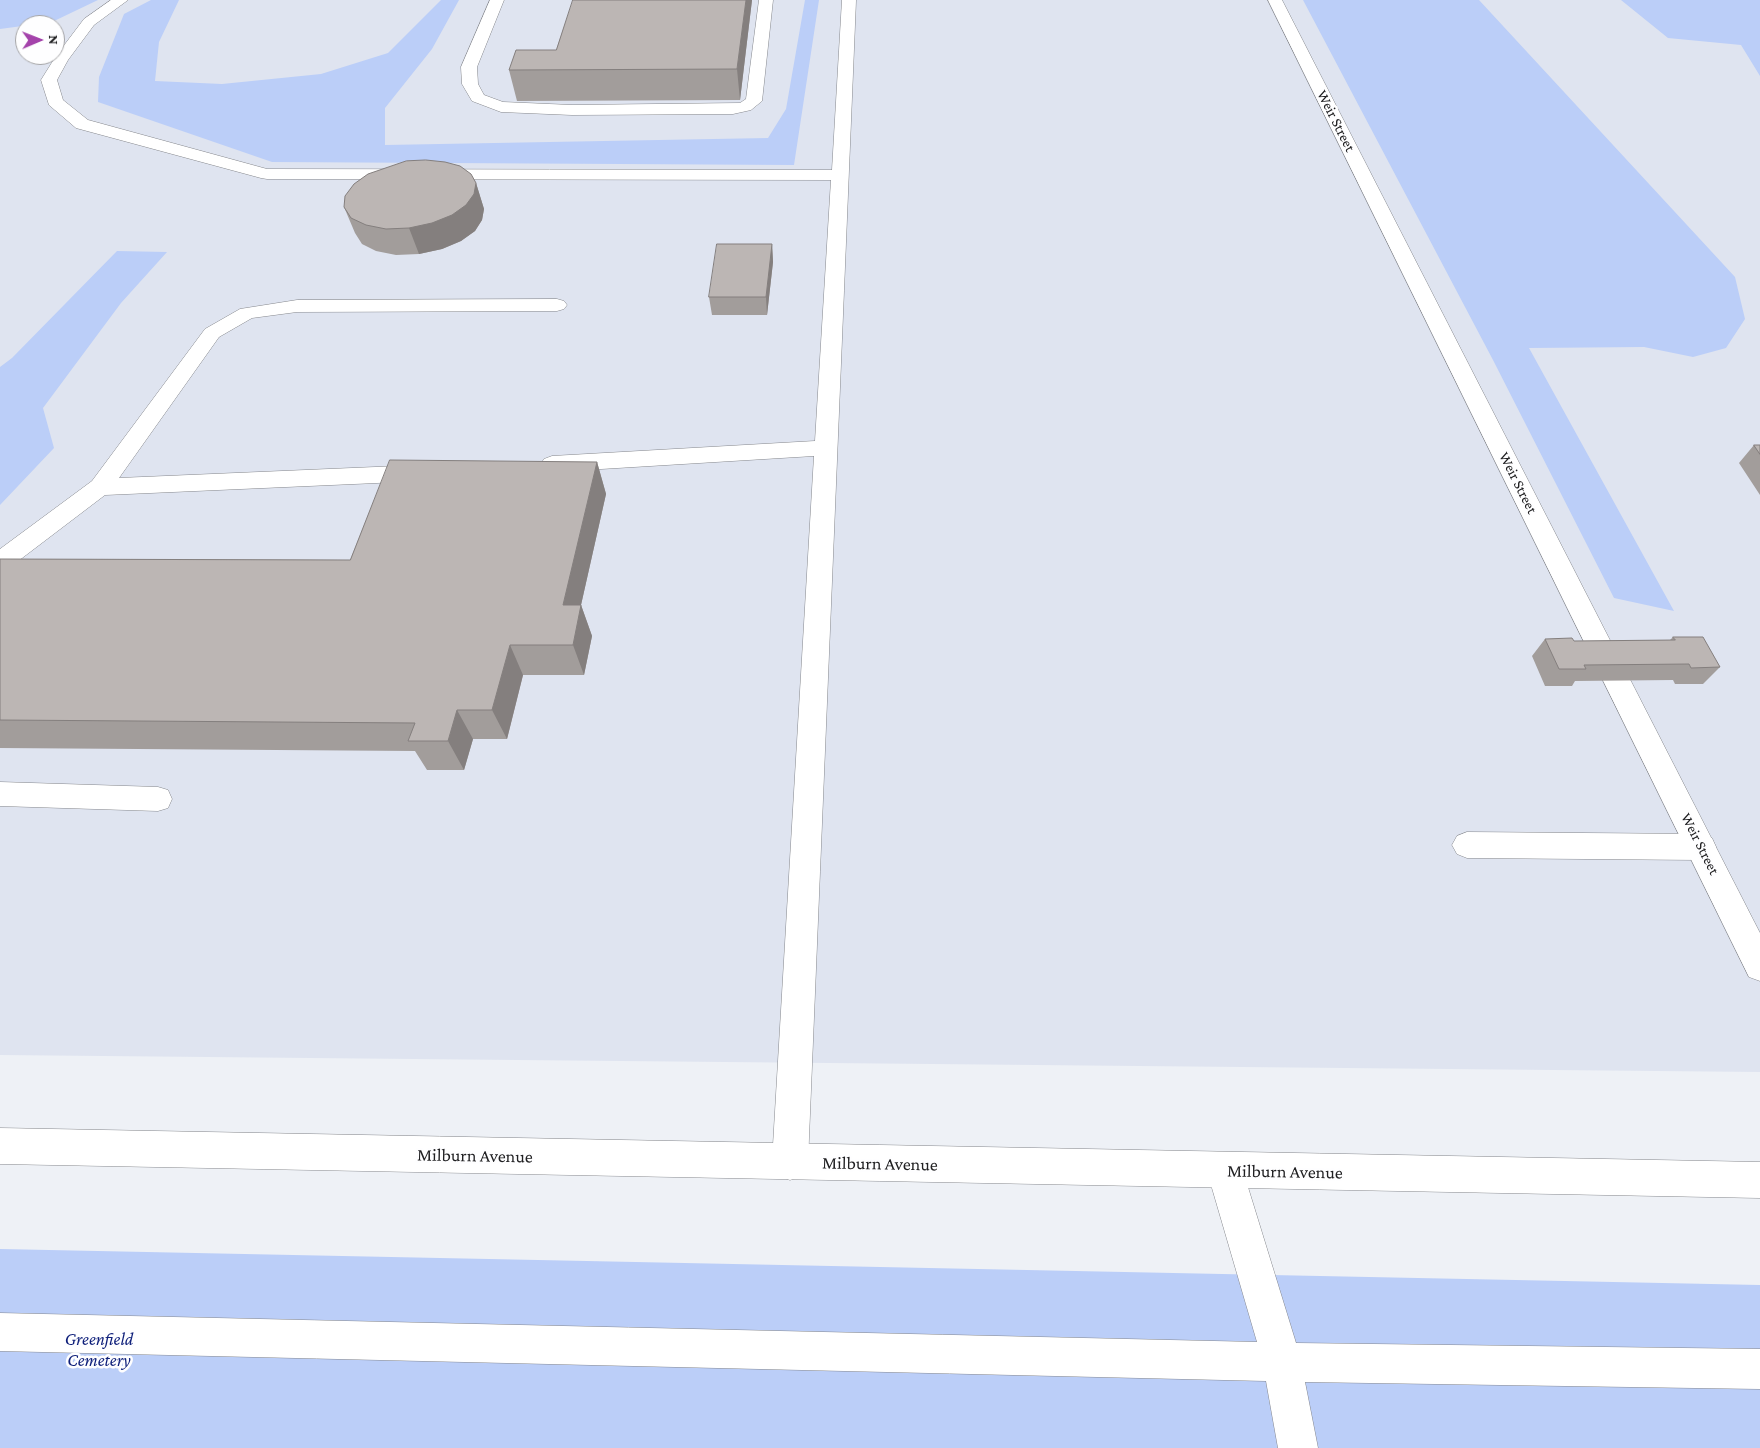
<!DOCTYPE html>
<html>
<head>
<meta charset="utf-8">
<style>
  body { margin:0 }
  #map { position:relative; width:1760px; height:1448px; overflow:hidden; background:#eef1f6; font-family:"Crimson Pro",serif }
  canvas { display:block }
  .north { position:absolute; left:15px; top:15px; width:50px; height:50px; box-sizing:border-box; background:#fefeff; border:1px solid #a5a5a7; border-radius:50%; rotate:89deg; font-size:14px; font-weight:700; line-height:20px; text-align:center; color:#202022 }
  .north::after { content:''; display:block; margin:auto; width:18px; height:22px; background:#a443ab; clip-path:polygon(50% 0,100% 100%,50% 72%,0 100%) }
</style>
</head>
<body>
<div id="map">
<canvas width="1760" height="1448"></canvas>
<div class="north">N</div>
</div>
<script>
const ctx = document.querySelector('canvas').getContext('2d');
ctx.lineJoin = 'round';
function fill(path, color) { ctx.fillStyle = color; ctx.fill(path, 'evenodd'); }
function stroke(path, color, width, dash) { ctx.strokeStyle = color; ctx.lineWidth = width; ctx.lineCap = dash ? 'butt' : 'round'; ctx.setLineDash(dash || []); ctx.stroke(path); }
function label(font, color, halo, rows, align = 'center') {
  ctx.font = font + ' "Crimson Pro",serif'; ctx.lineWidth = 5; ctx.setLineDash([]); ctx.textBaseline = 'middle'; ctx.strokeStyle = halo; ctx.fillStyle = color; for (const [text, x, y, turn = 0] of rows) {
    ctx.save(); ctx.translate(x, y); ctx.rotate((+turn || 0) * Math.PI / 180); ctx.textAlign = isNaN(turn) ? turn : align; if (halo) ctx.strokeText(text, 0, 0); ctx.fillText(text, 0, 0); ctx.restore();
  }
}
const built = new Path2D(`
  M0,0H1760V1072L0,1055ZM25,25H55V55H25Z`);
const green = new Path2D(`
  M0,0H98L52,22L0,29Z
  M151,0H179L159,42L155,81L222,84L321,74L388,53L441,0H459L432,49L385,108V145L768,138L786,109L805,0H819L794,165L272,162L98,102L99,77L124,14Z
  M1303,0H1479L1735,277L1745,319L1726,348L1693,357L1644,347L1529,348L1674,611L1614,598L1493,360Z
  M1621,0H1760V76L1741,45L1668,38Z
  M117,251L167,252L121,303L43,408L54,448L0,505V367L12,358Z
  M0,1249L1760,1285V1448H0Z`);
const lane = new Path2D(`
  M111,0H128L94,25L68,60L57,80L63,100L88,120L267,169L832,170L842,0H856L808,1162L803,1175L790,1180L777,1175L772,1162L814,456L552,472L544,469L541,464L544,459L552,456L815,441L831,180L267,179L261,178L76,128L49,105L41,80L56,56L84,19Z
  M490,0H504L477,67L478,84L484,95L503,102L572,105L740,103L746,99L759,0H773L762,101L751,110L733,114L572,115L501,112L472,101L462,84L461,67Z
  M557,299L564,301L567,305L564,309L557,311L297,312L252,318L219,337L119,478L422,465L430,467L433,473L430,479L422,481L105,495L9,568L0,571V549L92,481L205,329L240,309L297,300Z
  M0,782L158,787L168,790L172,799L168,808L158,811L0,806Z
  M1467,832L1701,834L1712,838L1716,847L1712,856L1701,860L1467,858L1457,854L1452,845L1457,836Z
  M1225,1153L1238,1158L1243,1171L1296,1343L1760,1349V1389L1305,1382L1318,1448H1278L1266,1381L0,1351V1313L1257,1342L1207,1171L1212,1158Z`);
const street = new Path2D(`
  M1268,0H1282L1760,933V981L1749,977Z`);
const secondary = new Path2D(`
  M0,1128L1760,1162V1198L0,1164Z`);
const wall = new Path2D(`
  M752,0L740,100L517,101L509,70L556,50Z
  M476,183L484,209L482,220L475,231L461,241L442,249L419,254L396,255L376,251L362,244L355,233L344,207Z
  M772,244L773,262L767,315H712L709,297Z
  M1754,445H1760V495L1739,463Z
  M597,462L606,494L581,605L592,636L584,675H523L507,739H473L464,770H427L415,751L0,748V559L350,560Z
  M1673,637L1720,667L1703,684H1675L1673,680L1575,681L1572,686H1545L1532,656L1545,639L1574,641L1670,640Z`);
const shadedWall = new Path2D(`
  M746,0H752L740,100L737,69Z
  M476,183L484,209L482,220L475,231L461,241L442,249L419,254L409,228Z
  M772,244L773,262L767,315L766,297Z
  M597,462L606,494L574,636L563,605Z
  M581,605L592,636L584,675L573,645Z
  M510,645L523,675L507,739L492,710Z
  M457,710L473,739L464,770L448,741Z`);
const building = new Path2D(`
  M573,0H746L737,69L509,70L516,50H556Z
  M426,160L445,162L460,166L471,174L476,183L474,194L466,205L452,215L432,223L409,228L386,229L366,225L351,218L344,207L345,196L354,184L368,174L406,161Z
  M717,244H772L766,297H709Z
  M1754,445H1760V454Z
  M390,460L597,462L563,605H581L573,645H510L492,710H457L448,741H408L415,723L0,720V559L350,560Z
  M1673,637H1703L1720,667L1691,668L1689,664L1584,665L1586,669H1559L1545,639L1572,638L1574,641L1675,640Z`);
const streetNames = [
  ["Weir Street",1336,121,63],
  ["Weir Street",1518,483,63],
  ["Weir Street",1700,844,63]
];
const nearStreetnames = [
  ["Milburn Avenue",475,1156,1],
  ["Milburn Avenue",880,1164,1],
  ["Milburn Avenue",1285,1172,1]
];
const nearParknames = [
  ["Greenfield",99,1339],
  ["Cemetery",99,1360]
];
fill(built, '#dfe4f0');
fill(green, '#bbcef8');
stroke(lane, '#86888d', 1);
stroke(street, '#86888d', 1);
stroke(secondary, '#86888d', 1);
fill(lane, '#fff');
fill(street, '#fff');
fill(secondary, '#fff');
fill(wall, '#a29d9b');
fill(shadedWall, '#847f7e');
fill(building, '#bcb6b4');
stroke(building, '#847f7e', 1);
label('15px', '#202022', '#fefeff', streetNames);
label('18px', '#202022', '#fefeff', nearStreetnames);
label('italic 18px', '#0d1e79', '#fefeff', nearParknames);
</script>
</body>
</html>
